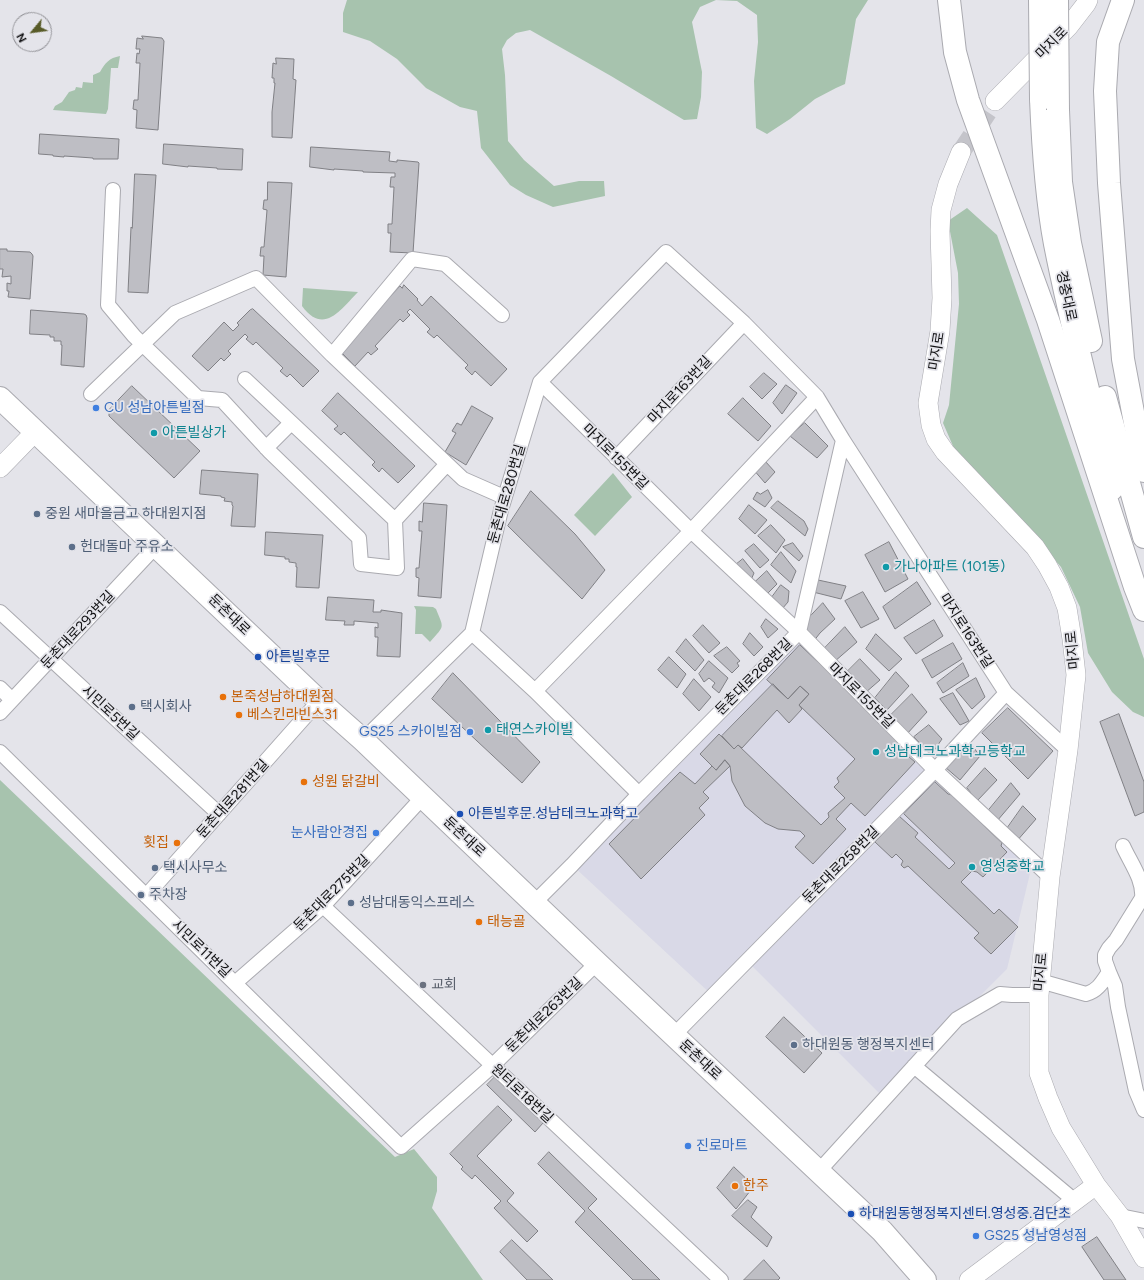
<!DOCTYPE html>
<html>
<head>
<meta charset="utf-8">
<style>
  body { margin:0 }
  #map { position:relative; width:1144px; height:1280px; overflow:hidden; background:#e4e4ea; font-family:Figtree,sans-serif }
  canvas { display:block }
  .north { position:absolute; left:12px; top:12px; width:40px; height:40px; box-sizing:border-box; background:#e4e4ea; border:1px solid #8f8f94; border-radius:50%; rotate:241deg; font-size:11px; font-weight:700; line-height:16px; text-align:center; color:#101012 }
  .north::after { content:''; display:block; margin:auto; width:14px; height:18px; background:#585b28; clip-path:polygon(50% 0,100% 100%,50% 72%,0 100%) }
</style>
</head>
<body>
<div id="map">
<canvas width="1144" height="1280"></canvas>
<div class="north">N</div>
</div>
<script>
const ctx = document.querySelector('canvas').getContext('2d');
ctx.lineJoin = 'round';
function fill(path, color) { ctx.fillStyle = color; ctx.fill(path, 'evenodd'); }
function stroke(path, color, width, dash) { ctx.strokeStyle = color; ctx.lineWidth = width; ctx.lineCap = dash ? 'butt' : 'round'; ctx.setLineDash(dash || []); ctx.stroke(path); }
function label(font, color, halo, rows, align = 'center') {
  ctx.font = font + ' Figtree,"Noto Sans KR",sans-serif'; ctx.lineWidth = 3.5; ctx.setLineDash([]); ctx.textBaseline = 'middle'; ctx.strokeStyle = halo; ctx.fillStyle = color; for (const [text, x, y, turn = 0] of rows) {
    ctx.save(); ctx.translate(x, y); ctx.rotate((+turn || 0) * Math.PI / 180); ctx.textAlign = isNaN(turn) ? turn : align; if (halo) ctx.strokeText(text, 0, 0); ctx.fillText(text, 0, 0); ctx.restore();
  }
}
const built = new Path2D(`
  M799,632L1033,861L1007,969L881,1095L747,961L713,996L572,865Z`);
const green = new Path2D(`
  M347,0H868L856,19L845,84L836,88L815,99L790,119L767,134L756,128L754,81L758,42L757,15L737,1L716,0L700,7L692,22L702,72L701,97L697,119L684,120L611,76L530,30L516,33L507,40L502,49L505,75L508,141L524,160L554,186L579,181H604L605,196L553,207L526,195L510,185L481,148L477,111L460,107L426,88L397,59L370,41L343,32V13Z
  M120,56L118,68H111L108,109L106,114L53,110L55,106L62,102L69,92L75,90L76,87L82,88L83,82L93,83V75L100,72C105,63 109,58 120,56Z
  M967,208L997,235L1144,659V717L1133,712L1112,692L1088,653L1080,607L1061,567L982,477L962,459L953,446L943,423L949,405L959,304L958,273L948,221Z
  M303,288L358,292C341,309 324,336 302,306Z
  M613,473L632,497L595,536L574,515Z
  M414,606L433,607L436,609C444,629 445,625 430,642L422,634H415L416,610Z
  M0,780L395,1157L414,1149L437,1177V1191L432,1208L483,1280H0Z`);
const building = new Path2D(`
  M142,36L162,38L164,41L158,130L136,128L137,110L133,109L134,100H138L140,63H136L137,53L139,54L140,49H136L137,38L143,39Z
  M276,58L294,59L293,79L296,80L292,138L272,137V112L275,83H274V78H272L273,63L276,64Z
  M40,134L119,139L118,159H93V158L64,156V157L53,156V155L39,154Z
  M164,144L243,149L242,170L217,169V168L188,166V167L163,164Z
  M311,147L390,152L389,161L397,162V160L418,162L419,163L413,253L390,252L391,233H388V224H392L394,187H390L391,177H395V173L363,172V171L334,169V170L310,167Z
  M135,174L156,175L148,293L128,292L131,227L132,228Z
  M268,182L292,183L286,277L263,275L264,256H260L261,247H264L267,210L263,209L264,200H267Z
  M0,249H7V251L30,252L32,254L33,256L30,299L8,297L9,291H7V283L11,284V276L2,277L3,269H0Z
  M404,285L418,299L417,300L422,306L431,296L507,369L491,386L475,371L472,375L465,368L468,365L437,335L434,338L427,332L430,329L410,309L407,312L410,315L403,322L400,319L375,346L378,349L371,355L368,352L355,366L339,350L400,286L402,288Z
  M253,309L319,371L303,387L290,374L287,377L280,371L283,368L256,342L253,345L246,339L248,337L245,334L228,351L231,354L224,361L221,358L208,371L192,356L224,322L233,331L239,325L237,323L250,310Z
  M31,310L84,314L86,315L87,318L84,367L61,365L62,345H61V341H54V337H50V335L30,334Z
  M764,373L777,384L762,399L750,387Z
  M786,385L797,393L782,414L773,403Z
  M132,386L200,451L174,478L109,416V410Z
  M338,393L415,466L398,483L382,468L379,472L372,465L375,462L344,432L341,435L334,429L338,426L322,411Z
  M743,398L771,426L758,441L728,414Z
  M472,406L493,418L466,465L445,452L456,433L452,431L457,423L461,425Z
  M805,423L828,446L817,458L790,436Z
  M765,461L775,472L765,483L753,469Z
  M202,470L258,474L255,527L231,526L233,506L232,505V502L224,501L225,498L221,497V496L200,494Z
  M768,490L772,498L765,507L753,499L757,492L760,494Z
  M531,491L575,534L605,570L582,599L508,526Z
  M778,501L804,521L808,529L805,536L771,508Z
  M424,503L447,505L441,598L418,596L419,578L416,577V568H419L422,531H419V521L422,522Z
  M749,505L767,520L755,534L739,519Z
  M771,525L785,540L776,553L758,536Z
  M266,532L323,535L319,588L296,587L297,567H296V563L289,562V559H285V557L265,555Z
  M889,542L908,579L885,592L865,555Z
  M793,543L803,556L799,561L783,547Z
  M754,544L769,560L760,568L745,551Z
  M781,552L796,571L791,583L771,565Z
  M743,559L754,573L751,580L733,567Z
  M767,571L777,584L765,596L753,584Z
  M818,580L846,586L841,599L813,592Z
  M917,582L931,604L895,629L883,607Z
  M781,585L789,591L788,602L782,609L770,600Z
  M863,592L879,619L861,628L845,601Z
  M328,597L374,600L373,612H381V610L402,613L400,657L377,656L378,637H375V627L378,628V623L354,621V625H344L345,621L326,620Z
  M823,603L835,619L820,633L813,642L801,632L803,620L811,615Z
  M766,619L778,629L768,638L761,627Z
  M934,620L943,636L916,654L904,638Z
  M703,625L720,643L709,653L693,636Z
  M845,627L857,642L834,662L823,650Z
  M750,633L763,647L754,656L743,644Z
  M876,634L902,659L889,671L866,649Z
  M686,639L704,660L695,671L676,652Z
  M953,643L962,659L932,678L922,660Z
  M800,645L906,745L901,750L915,762L865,816L851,803L836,819L846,829L813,864L795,847L805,836L800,831L778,829L765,823L745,806L732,781L730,766L725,760L716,770L700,754L719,734L734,749L738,745L821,825L829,817L828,813L845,798L834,787L839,782L837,778L855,759L799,705L809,694L800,686L788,699L767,680Z
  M727,647L740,661L737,663L739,666L732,673L714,656Z
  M669,657L686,674L677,688L658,670Z
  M860,659L880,680L865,693L847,672Z
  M709,661L728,678L719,693L712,687L715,683L709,678L704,682L699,674Z
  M963,663L969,676L943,693L937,683Z
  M896,672L909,686L887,710L875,698Z
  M453,673L540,762L522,783L432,699Z
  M976,678L985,697L972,709L956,690Z
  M694,679L711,697L699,711L683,694Z
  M773,684L788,699L800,686L809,694L799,705L802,709L789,723L777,710L742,748L738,745L734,749L722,736Z
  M953,693L969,721L960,725L940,699Z
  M912,694L927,712L906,735L889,717Z
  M1008,708L1053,751L1028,779L982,733Z
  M1119,714L1144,782V812L1135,816L1100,722Z
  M929,725L942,739L931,755L914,737Z
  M971,744L980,756L960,780L945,767Z
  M725,760L730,766L703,792L709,798L699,808L705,815L641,879L609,844L680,772L695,784L712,766L716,770Z
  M985,768L997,780L977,801L967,788Z
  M935,782L948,794L952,795L1002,843L1001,846L1007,852L983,877L977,872L972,871L961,882L994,914L999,909L1018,927L991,954L974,938L979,933L908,866L904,868L901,865L903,861L896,854L892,858L875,842L899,816L918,833L915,837L949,869L955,863L904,814Z
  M1011,783L1020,794L997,821L988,811Z
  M1023,806L1036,819L1016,842L1006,830Z
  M784,1017L822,1053L804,1073L766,1037Z
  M496,1076L543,1123L535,1132L487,1085Z
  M498,1106L512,1120L477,1156L514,1193L507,1201L538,1231L527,1242L494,1208L501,1201L475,1175L472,1179L461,1169L463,1167L450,1154Z
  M549,1152L597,1199L588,1208L660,1280H633L575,1222L585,1211L538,1164Z
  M734,1167L754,1186L736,1209L717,1188Z
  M748,1200L757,1207L751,1217L772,1237L767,1247L732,1216Z
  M1097,1237L1126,1280H1104L1082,1247Z
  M512,1240L552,1279L553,1280H527L500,1252Z
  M764,1260L780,1278L778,1280H744Z`);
const secondaryTunnel = new Path2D(`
  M961,152L995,101`);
const street = new Path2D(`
  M113,190L108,305L134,336L198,398L222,400L270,452L359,538L361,564L397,568L395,520
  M502,315L445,264L412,259L332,355L463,479L504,497
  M245,379L395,520L447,464
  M540,382L691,531L799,632L935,770L1050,877
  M91,394L175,313L256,278L332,355
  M266,448L291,423
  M616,458L744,323
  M0,612L219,814
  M472,633L535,691L639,794
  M0,688L12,700
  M535,691L691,531L817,397
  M0,713L156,546
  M363,740L472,633L501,510L540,382L666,252L744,323L817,397L843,440L1006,693L1068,750
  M0,752L401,1147L492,1066L597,963
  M146,896L319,701
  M534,903L572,865L639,794L799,632L843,440
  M323,906L721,1280
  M1109,972L1115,986L1118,1007L1136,1091L1144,1110
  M1040,981L1086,994C1098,991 1103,981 1109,972L1105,961V955L1109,948L1116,940L1142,898C1144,880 1130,862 1123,846
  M235,983L323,906L422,798
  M674,1035L935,770L1006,693
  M914,1066L1075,1201
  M818,1172L957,1019L1000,994L1012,995H1039
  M1120,1216L1144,1221`);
const secondary = new Path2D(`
  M995,101L1069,26L1086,4L1088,0
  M961,152L948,184L941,210L940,231L942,298L940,331L928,403L931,425L936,439L945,452L1035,547L1047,565L1059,587L1067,608L1072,639L1076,675L1068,750L1050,877L1039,995V1073L1048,1098L1061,1128L1096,1185L1120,1216L1144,1258
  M0,468L35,432
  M969,1280L1096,1185`);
const primary = new Path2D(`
  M1041,99C1043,148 1046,196 1055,244C1071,326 1093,407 1112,489
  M1058,110L1061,182L1070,243L1091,341
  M1105,397L1144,537
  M0,398L319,701L363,740L597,963L882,1231L925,1280`);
const highway = new Path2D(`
  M949,0L955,52L968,100L1048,320L1135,587L1144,610
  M1123,0L1108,42L1105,91L1109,183L1123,359L1144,471`);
const primaryBridge = new Path2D(`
  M1040,0L1041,99
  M1057,0L1058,110`);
const markers = [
  [96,408,4,"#3f7fe0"],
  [154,433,4,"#0f9aa8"],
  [37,514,4,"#5c6f8a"],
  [72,547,4,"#5c6f8a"],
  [886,567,4,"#0f9aa8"],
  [258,657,4,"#1a4fb4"],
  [223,697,4,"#e8710a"],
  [132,707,4,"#5c6f8a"],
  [239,715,4,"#e8710a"],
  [488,730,4,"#0f9aa8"],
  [470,732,4,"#3f7fe0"],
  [876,752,4,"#0f9aa8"],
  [304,782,4,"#e8710a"],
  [460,814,4,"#1a4fb4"],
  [376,833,4,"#3f7fe0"],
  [177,843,4,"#e8710a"],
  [972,867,4,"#0f9aa8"],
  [155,868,4,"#5c6f8a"],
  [141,895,4,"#5c6f8a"],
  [351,903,4,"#5c6f8a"],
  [479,922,4,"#e8710a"],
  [423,985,4,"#6b7280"],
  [794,1045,4,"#5c6f8a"],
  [688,1146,4,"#3f7fe0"],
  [735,1186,4,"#e8710a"],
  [851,1214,4,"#1a4fb4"],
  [976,1236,4,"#3f7fe0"]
];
const streetNames = [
  ["마지로",1052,43,-45],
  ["경충대로",1066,296,78],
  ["마지로",937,351,-81],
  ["마지로163번길",680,390,-47],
  ["마지로155번길",615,457,45],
  ["둔촌대로280번길",507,494,-74],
  ["둔촌대로",229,615,44],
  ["둔촌대로293번길",78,630,-47],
  ["마지로163번길",966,631,57],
  ["마지로",1073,650,-96],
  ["둔촌대로268번길",754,677,-45],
  ["마지로155번길",861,696,45],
  ["시민로5번길",110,713,43],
  ["둔촌대로281번길",233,799,-48],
  ["둔촌대로",464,837,43],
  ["둔촌대로258번길",841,865,-45],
  ["둔촌대로275번길",332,893,-45],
  ["시민로11번길",201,949,44],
  ["마지로",1041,972,-85],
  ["둔촌대로263번길",544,1015,-44],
  ["둔촌대로",700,1060,43],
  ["원터로18번길",522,1094,43]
];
const shopNames = [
  ["CU 성남아튼빌점",104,408],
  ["GS25 스카이빌점",462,732,"right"],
  ["눈사람안경집",368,833,"right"],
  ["진로마트",696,1146],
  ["GS25 성남영성점",984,1236]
];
const cultureNames = [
  ["아튼빌상가",162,433],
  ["가나아파트 (101동)",894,567],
  ["태연스카이빌",496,730],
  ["성남테크노과학고등학교",884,752],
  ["영성중학교",980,867]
];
const serviceNames = [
  ["중원 새마을금고 하대원지점",45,514],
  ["헌대돌마 주유소",80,547],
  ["택시회사",140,707],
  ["택시사무소",163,868],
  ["주차장",149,895],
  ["성남대동익스프레스",359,903],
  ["하대원동 행정복지센터",802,1045]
];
const transitNames = [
  ["아튼빌후문",266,657],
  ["아튼빌후문.성남테크노과학고",468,814],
  ["하대원동행정복지센터.영성중.검단초",859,1214]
];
const foodNames = [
  ["본죽성남하대원점",231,697],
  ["베스킨라빈스31",247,715],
  ["성원 닭갈비",312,782],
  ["횟집",169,843,"right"],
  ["태능골",487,922],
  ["한주",743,1186]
];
const worshipNames = [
  ["교회",431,985]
];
fill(built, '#d9d9e7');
fill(green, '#a7c3ae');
fill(building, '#bebec4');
stroke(building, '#808085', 1);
stroke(secondaryTunnel, '#c4c4ca', 19, [19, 10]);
stroke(street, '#aaaab0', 16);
stroke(secondary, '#aaaab0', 20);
stroke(primary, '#aaaab0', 24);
stroke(highway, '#aaaab0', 24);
stroke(street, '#fff', 14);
stroke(secondary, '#fff', 19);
stroke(primary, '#fff', 22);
stroke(highway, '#fff', 22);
stroke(primaryBridge, '#aaaab0', 24, []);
stroke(primaryBridge, '#fff', 22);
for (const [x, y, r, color] of markers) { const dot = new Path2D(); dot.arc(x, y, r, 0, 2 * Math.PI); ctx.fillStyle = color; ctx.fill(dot); stroke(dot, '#e4e4ea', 1.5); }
label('14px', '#101012', '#e4e4ea', streetNames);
label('14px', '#366cbe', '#e4e4ea', shopNames, 'left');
label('14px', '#0d838f', '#e4e4ea', cultureNames, 'left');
label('14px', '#4e5e75', '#e4e4ea', serviceNames, 'left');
label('14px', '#164399', '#e4e4ea', transitNames, 'left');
label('14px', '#c56008', '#e4e4ea', foodNames, 'left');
label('14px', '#5b616d', '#e4e4ea', worshipNames, 'left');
</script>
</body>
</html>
